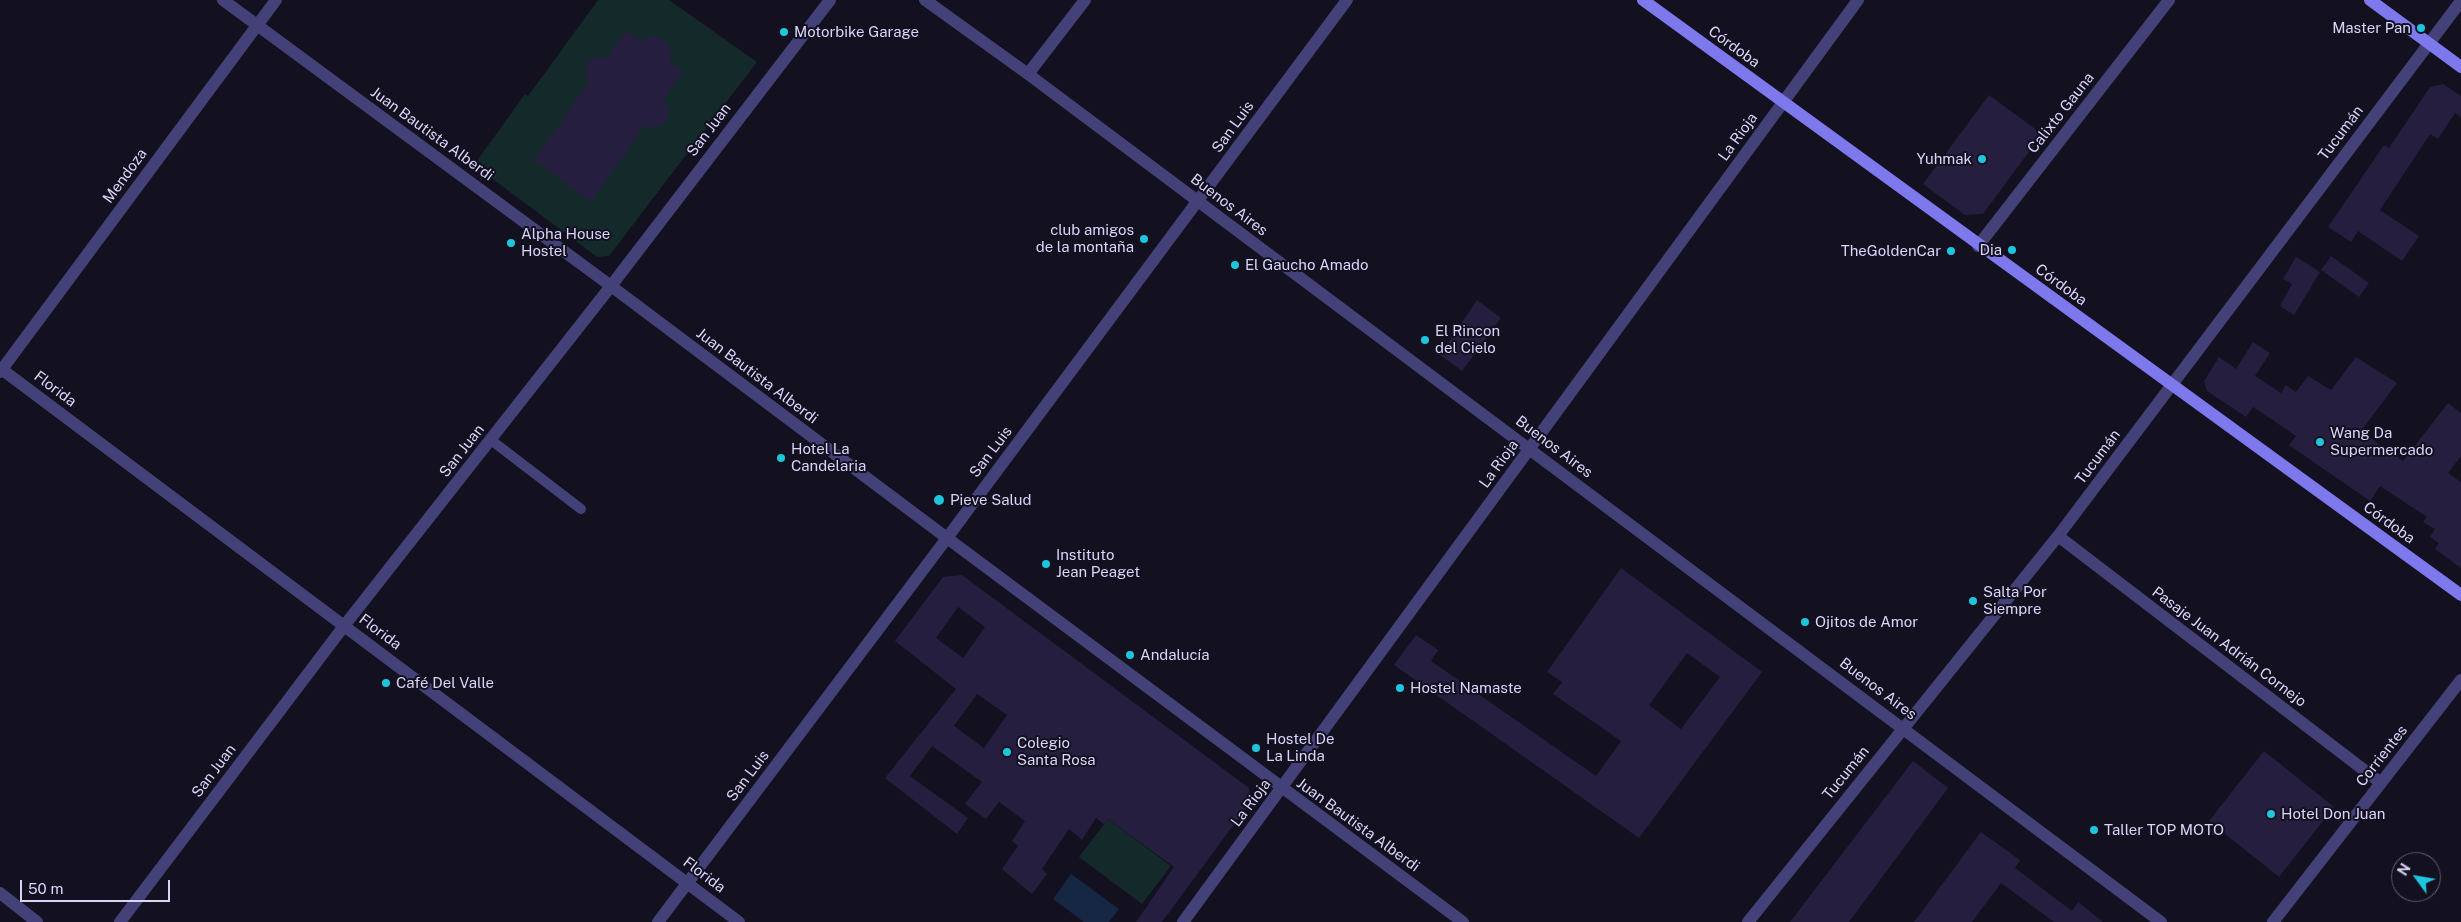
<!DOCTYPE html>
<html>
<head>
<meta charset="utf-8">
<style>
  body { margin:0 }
  #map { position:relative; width:2461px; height:922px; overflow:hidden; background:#131020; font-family:"Public Sans",sans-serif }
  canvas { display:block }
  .north { position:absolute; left:2391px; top:852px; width:50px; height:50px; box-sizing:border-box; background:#131020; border:1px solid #635e77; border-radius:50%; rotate:302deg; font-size:14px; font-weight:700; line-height:20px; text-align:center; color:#dad4f9 }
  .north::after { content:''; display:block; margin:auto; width:18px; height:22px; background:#1dc5dd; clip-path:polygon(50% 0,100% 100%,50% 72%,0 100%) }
  .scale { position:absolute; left:20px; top:880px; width:150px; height:22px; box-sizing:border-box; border:2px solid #dad4f9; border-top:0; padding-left:6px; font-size:15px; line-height:18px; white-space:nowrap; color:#dad4f9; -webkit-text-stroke:4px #131020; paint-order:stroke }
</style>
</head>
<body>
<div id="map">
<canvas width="2461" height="922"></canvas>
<div class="north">N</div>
<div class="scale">50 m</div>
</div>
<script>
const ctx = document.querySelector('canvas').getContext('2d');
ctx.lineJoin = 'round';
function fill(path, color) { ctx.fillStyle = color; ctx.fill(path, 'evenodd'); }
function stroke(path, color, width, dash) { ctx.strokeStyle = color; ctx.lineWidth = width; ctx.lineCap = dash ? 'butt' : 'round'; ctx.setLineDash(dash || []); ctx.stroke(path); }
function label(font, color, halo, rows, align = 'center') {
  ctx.font = font + ' "Public Sans",sans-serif'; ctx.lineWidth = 4; ctx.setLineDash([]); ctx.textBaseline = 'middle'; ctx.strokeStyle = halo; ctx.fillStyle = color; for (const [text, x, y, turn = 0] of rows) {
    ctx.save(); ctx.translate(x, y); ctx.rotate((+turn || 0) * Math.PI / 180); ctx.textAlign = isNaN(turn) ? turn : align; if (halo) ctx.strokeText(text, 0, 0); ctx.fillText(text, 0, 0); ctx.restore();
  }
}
const green = new Path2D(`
  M598,0H669L757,62L609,256L597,257L474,165L525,94L528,96Z
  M1108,819L1171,866L1142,904L1079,857Z`);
const water = new Path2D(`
  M1071,874L1119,909L1109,922H1084L1053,899Z`);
const building = new Path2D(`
  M626,31L640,41L653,36L663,39L669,46L671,63L683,72L664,99L669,110L667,120L656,128L644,126L591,202L534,160L589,82L585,72L587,63L596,56L607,58Z
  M2443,84L2461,96V117L2455,113L2438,139L2430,134L2380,210L2419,236L2402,261L2358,231L2351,242L2328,227L2384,145L2389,148L2430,87Z
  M1989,95L2042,134L1983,214L1965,215L1923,184Z
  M2331,256L2369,283L2359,297L2321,270Z
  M2296,257L2320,272L2294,315L2280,306L2292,284L2283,279Z
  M1477,300L1501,318L1462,371L1440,355Z
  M2253,342L2270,353L2255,376L2281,393L2286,385L2296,392L2308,376L2331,390L2356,357L2397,383L2361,431L2403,461L2448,403L2461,413V456L2448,473L2461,482V568L2435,549L2439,543L2430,537L2435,529L2423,522L2427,517L2380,486L2370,501L2289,445L2296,436L2274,421L2253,407L2246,417L2207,391L2204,381L2219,357L2236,369Z
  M1621,568L1762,672L1639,838L1394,665L1416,635L1438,650L1431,661L1596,776L1621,741L1553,694L1562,682L1547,672ZM1687,653L1720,677L1681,729L1649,705Z
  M962,575L1249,788L1251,801L1162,922H1136L1174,867L1108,819L1104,824L1096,818L1082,840L1069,829L1042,869L1047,874L1032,894L1002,869L1018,846L1012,841L1025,821L999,802L986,819L965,804L982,782L932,746L910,776L968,818L957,834L885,778L956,689L895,641L943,577ZM958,607L985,627L963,658L936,638ZM977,694L1007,715L984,748L954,726Z
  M2264,751L2334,807L2279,877L2209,821Z
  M1913,761L1948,788L1849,922H1790Z
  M1981,832L2020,860L2015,868L2072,911L2078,902L2103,922H2054L2001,883L1972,922H1914Z`);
const service = new Path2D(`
  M491,440L581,509`);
const minor = new Path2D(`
  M223,0L611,286L947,538
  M925,0L1028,74L2161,922
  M1028,74L1085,0
  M1978,246L2169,0
  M0,368L739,922
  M0,372L276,0
  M2058,536L2381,783
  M0,893L37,922
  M120,922L344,626L611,286L830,0
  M1183,922L1858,0
  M1748,922L2058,536L2461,1
  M2273,922L2461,680`);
const tertiary = new Path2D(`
  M947,538L1463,922
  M658,922L947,538L1347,0`);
const secondary = new Path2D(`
  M1643,0L2461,595
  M2370,0L2461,67`);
const markers = [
  [2421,28,5,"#1dc5dd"],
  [784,32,5,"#1dc5dd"],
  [1982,159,5,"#1dc5dd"],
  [1144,239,5,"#1dc5dd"],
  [511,243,5,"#1dc5dd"],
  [2012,250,5,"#1dc5dd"],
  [1951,251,5,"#1dc5dd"],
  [1235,265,5,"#1dc5dd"],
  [1425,340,5,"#1dc5dd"],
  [2320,442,5,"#1dc5dd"],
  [781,458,5,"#1dc5dd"],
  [939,500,6,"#1dc5dd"],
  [1046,564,5,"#1dc5dd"],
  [1973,601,5,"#1dc5dd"],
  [1805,622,5,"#1dc5dd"],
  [1130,655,5,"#1dc5dd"],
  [386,683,5,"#1dc5dd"],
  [1400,688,5,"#1dc5dd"],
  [1256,748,5,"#1dc5dd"],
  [1007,752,5,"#1dc5dd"],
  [2271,814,5,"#1dc5dd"],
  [2094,830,5,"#1dc5dd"]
];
const poiNames = [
  ["Master Pan",2411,28,"right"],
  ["Motorbike Garage",794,32],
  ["Yuhmak",1972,159,"right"],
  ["club amigos",1134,230,"right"],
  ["de la montaña",1134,247,"right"],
  ["Alpha House",521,234],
  ["Hostel",521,251],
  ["Dia",2002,250,"right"],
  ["TheGoldenCar",1941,251,"right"],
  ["El Gaucho Amado",1245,265],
  ["El Rincon",1435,331],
  ["del Cielo",1435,348],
  ["Wang Da",2330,433],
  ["Supermercado",2330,450],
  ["Hotel La",791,449],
  ["Candelaria",791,466],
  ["Pieve Salud",950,500],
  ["Instituto",1056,555],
  ["Jean Peaget",1056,572],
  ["Salta Por",1983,592],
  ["Siempre",1983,609],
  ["Ojitos de Amor",1815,622],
  ["Andalucía",1140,655],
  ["Café Del Valle",396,683],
  ["Hostel Namaste",1410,688],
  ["Hostel De",1266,739],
  ["La Linda",1266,756],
  ["Colegio",1017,743],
  ["Santa Rosa",1017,760],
  ["Hotel Don Juan",2281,814],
  ["Taller TOP MOTO",2104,830]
];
const streetNames = [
  ["Córdoba",1734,47,36],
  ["Calixto Gauna",2061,113,-52],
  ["San Luis",1233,127,-54],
  ["San Juan",709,130,-53],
  ["Tucumán",2341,133,-53],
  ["Juan Bautista Alberdi",432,134,36],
  ["La Rioja",1738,137,-54],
  ["Mendoza",125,176,-54],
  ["Buenos Aires",1229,205,37],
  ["Córdoba",2061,285,36],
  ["Juan Bautista Alberdi",757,376,37],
  ["Florida",55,389,37],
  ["Buenos Aires",1554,447,37],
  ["San Juan",462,451,-52],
  ["San Luis",991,452,-53],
  ["Tucumán",2098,457,-53],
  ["La Rioja",1499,464,-54],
  ["Córdoba",2389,523,36],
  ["Florida",380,632,37],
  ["Pasaje Juan Adrián Cornejo",2229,647,37],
  ["Buenos Aires",1878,689,37],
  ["Corrientes",2382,756,-52],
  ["San Juan",214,771,-53],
  ["Tucumán",1846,773,-51],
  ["San Luis",748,776,-53],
  ["La Rioja",1251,803,-53],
  ["Juan Bautista Alberdi",1358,825,36],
  ["Florida",704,875,37]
];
fill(green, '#142929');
fill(water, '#162744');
fill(building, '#261e3e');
stroke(service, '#444179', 10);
stroke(minor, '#444179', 12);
stroke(tertiary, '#444179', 12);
stroke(secondary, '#7e78ed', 12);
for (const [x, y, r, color] of markers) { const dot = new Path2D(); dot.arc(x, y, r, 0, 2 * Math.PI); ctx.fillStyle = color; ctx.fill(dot); stroke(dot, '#131020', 2); }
label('15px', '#dad4f9', '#131020', poiNames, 'left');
label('15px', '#dad4f9', '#131020', streetNames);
</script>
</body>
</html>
